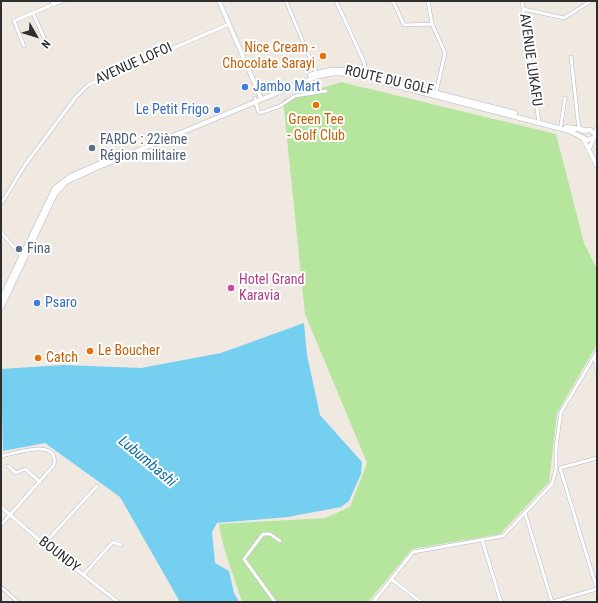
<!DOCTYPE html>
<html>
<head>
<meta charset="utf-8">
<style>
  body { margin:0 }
  #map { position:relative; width:598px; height:603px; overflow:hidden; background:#efe9e1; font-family:"Roboto Condensed",sans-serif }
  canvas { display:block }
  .frame { position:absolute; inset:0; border:2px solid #2e2e2e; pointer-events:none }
  .north { position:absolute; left:16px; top:16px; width:40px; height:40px; -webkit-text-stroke:3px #fff; paint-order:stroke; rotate:129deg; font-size:11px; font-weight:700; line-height:16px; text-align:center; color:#2e2e2e }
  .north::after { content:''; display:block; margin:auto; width:14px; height:18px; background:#2e2e2e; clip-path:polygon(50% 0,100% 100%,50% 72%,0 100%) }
</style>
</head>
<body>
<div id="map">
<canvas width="598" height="603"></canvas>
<div class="frame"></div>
<div class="north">N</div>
</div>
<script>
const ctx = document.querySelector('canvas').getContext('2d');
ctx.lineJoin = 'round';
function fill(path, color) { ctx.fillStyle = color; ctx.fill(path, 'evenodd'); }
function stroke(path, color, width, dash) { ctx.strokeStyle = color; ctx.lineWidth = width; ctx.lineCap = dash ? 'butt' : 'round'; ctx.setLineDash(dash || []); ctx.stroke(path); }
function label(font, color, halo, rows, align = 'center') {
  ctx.font = font + ' "Roboto Condensed",sans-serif'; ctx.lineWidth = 4; ctx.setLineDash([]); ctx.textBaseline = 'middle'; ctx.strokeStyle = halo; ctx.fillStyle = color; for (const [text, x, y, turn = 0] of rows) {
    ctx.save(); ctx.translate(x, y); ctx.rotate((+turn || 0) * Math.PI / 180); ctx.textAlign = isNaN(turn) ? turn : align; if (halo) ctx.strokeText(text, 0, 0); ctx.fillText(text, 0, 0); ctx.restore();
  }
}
const green = new Path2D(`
  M341,82L556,134L584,243L597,269V342L595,348L557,413L549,482L500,534L412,549L368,602H242C234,576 223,551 219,524L325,518L350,507L367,463L305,314L283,100Z`);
const water = new Path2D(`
  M304,323L307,355L320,415L362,462L361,474L349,501L341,507L288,517L217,523L212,532L215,563L229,571L234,593L239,602H180L120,497L45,443L3,451L1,369L63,365L141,368L221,353Z`);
const minor = new Path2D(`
  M286,1L317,75
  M336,1L364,62L367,77
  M393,1L404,25L432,24
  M428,1L432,24L445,53L436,93
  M522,1L539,123
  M523,9L564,18L591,1
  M33,13L48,47
  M24,46L14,21L54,4
  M571,57L579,130
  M255,98L258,111L260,113L280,106L295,96L326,91
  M561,125L565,98
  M1,204L25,165L76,97L88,85L229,24
  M1,232L23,258
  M595,355L597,373
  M1,456C14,454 59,437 54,465L1,525
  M8,466L16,473L25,469L40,482
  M560,468L597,589
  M560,468L597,458
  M1,507L44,544L118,602
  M525,513L552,602
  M482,540L501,602
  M44,544L97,486
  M84,574L113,542L121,545
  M391,579L421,602
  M1,587L18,602
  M275,602L244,559L263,534H270L280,541
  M373,602L413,552L503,536L552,484L556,469V447L561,412L597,352
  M552,602L597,589`);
const tertiary = new Path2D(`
  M52,1L54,4L62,1
  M219,1L261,98
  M583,138L597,166
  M589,149L594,138`);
const secondary = new Path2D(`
  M310,75L331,70H346L515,113
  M566,127L584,130
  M583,131L590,130L595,134
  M1,299L55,188L71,176L108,160
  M1,308L55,194L66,182L96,168L318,76L335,73L351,74L570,131L587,140L595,137L597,129`);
const markers = [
  [323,56,4,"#e8710a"],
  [245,87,4,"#3f7fe0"],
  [316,105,4,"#e8710a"],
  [217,110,4,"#3f7fe0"],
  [92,148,4,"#5c6f8a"],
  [19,249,4,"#5c6f8a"],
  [231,288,4,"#d1479c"],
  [37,303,4,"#3f7fe0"],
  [90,351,4,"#e8710a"],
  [38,358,4,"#e8710a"]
];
const foodNames = [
  ["Nice Cream -",315,48,"right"],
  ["Chocolate Sarayi",315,64,"right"],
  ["Green Tee",316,120,"center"],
  ["- Golf Club",316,136,"center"],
  ["Le Boucher",98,351],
  ["Catch",46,358]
];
const streetNames = [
  ["AVENUE LUKAFU",530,60,82],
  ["AVENUE LOFOI",134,64,-24],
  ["ROUTE DU GOLF",389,81,13],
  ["BOUNDY",59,555,38]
];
const shopNames = [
  ["Jambo Mart",253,87],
  ["Le Petit Frigo",209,110,"right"],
  ["Psaro",45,303]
];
const serviceNames = [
  ["FARDC : 22ième",100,140],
  ["Région militaire",100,156],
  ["Fina",27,249]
];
const hotelNames = [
  ["Hotel Grand",239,280],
  ["Karavia",239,296]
];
const waterNames = [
  ["Lubumbashi",147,462,40]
];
fill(green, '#b6e59e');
fill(water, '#75cff0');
stroke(minor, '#b4b7c1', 4);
stroke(tertiary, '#b4b7c1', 5);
stroke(secondary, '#b4b7c1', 5.5);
stroke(minor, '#fff', 3);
stroke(tertiary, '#fff', 4);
stroke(secondary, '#fff', 4.5);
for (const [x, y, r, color] of markers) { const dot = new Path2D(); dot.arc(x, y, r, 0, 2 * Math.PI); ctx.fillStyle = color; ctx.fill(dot); stroke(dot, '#fff', 1.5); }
label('14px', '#c56008', '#fff', foodNames, 'left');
label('14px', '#2e2e2e', '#fff', streetNames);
label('14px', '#366cbe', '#fff', shopNames, 'left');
label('14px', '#4e5e75', '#fff', serviceNames, 'left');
label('14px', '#b23c85', '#fff', hotelNames, 'left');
label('italic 15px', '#0d6fa3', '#fff', waterNames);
</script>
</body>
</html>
